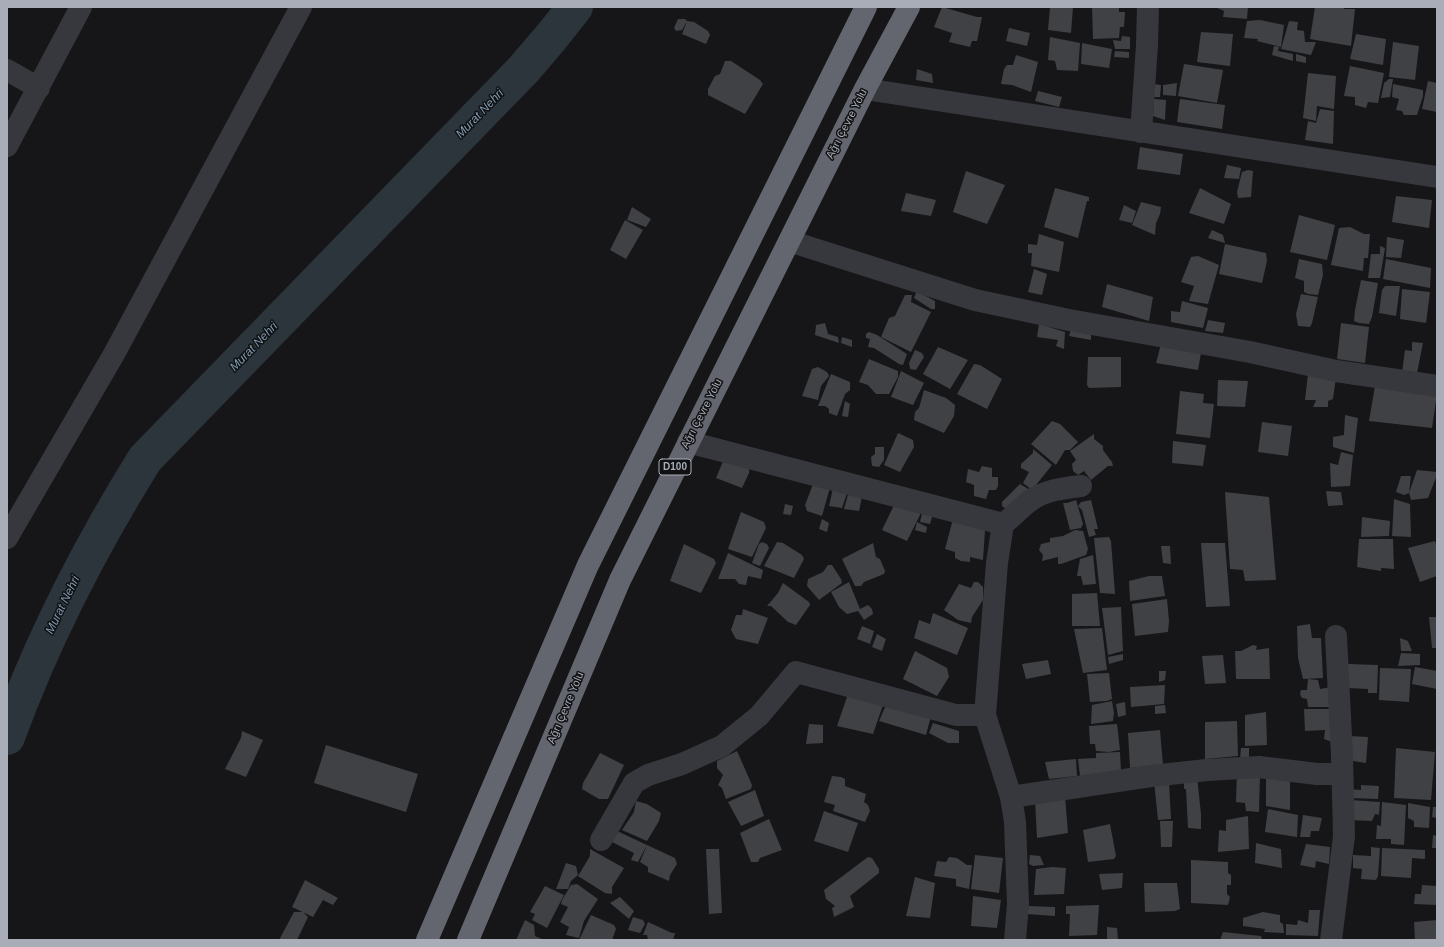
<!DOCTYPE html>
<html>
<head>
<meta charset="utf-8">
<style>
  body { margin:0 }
  #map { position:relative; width:1444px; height:947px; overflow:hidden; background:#161618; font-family:Arial,sans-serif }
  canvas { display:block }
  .frame { position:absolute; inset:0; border:8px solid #a8adb8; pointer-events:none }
</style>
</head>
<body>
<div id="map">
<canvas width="1444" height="947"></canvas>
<div class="frame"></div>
</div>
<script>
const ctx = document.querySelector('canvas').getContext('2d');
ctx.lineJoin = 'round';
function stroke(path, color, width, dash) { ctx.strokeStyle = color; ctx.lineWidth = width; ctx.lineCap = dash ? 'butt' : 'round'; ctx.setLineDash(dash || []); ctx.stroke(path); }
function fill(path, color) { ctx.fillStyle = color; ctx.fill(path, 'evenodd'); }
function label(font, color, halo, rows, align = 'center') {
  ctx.font = font + ' Arial,sans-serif'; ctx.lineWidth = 3; ctx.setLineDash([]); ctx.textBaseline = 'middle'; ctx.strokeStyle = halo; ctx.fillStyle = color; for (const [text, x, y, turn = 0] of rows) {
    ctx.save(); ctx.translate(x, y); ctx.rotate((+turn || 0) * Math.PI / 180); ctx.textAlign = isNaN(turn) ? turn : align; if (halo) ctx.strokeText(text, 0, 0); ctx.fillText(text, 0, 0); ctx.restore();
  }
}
const river = new Path2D(`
  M7,737C43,638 89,549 145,459L524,69L553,35L575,7`);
const building = new Path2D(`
  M942,7L977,17H982L977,41H972L970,47L949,42L952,33L934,27Z
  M1050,7H1073L1071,33L1048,30Z
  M1092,7H1119V12H1125L1124,27H1120L1119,38L1093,39Z
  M1215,7H1248L1247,19L1223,17L1224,11Z
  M1315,7H1344V9H1355L1351,46L1310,39Z
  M678,19H685L687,21L682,30L676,31L674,28Z
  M1260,20L1284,25L1281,47L1257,41L1258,39L1244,38L1247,21Z
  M687,21L694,22L708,31L710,35L706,44L682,34Z
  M1289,21L1298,22L1297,30L1304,31L1305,42H1316L1311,55L1281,49Z
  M1009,28L1030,33L1027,46L1006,41Z
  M1201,32L1233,34L1230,66L1197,62Z
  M1356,34L1386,39L1383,65L1350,59Z
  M1122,36L1130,37V49H1115L1113,40L1121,41Z
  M1050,37L1080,43L1078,71L1057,70L1055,61L1048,60Z
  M1393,42L1419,46L1415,80L1389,77Z
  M1082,43L1112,49L1109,68L1081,64Z
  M1274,46L1279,47L1278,51L1293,54V61L1272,55Z
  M1115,51L1129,52V58L1114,57Z
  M1296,54L1306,57V63L1296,61Z
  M1016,55L1038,62L1031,92L1012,85L1001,84L1004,69L1007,65H1013Z
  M725,61H731L760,80L763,84L745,114L708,95V89L715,76L720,74Z
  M1184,64L1223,70L1217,103L1178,96Z
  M1350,66L1384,73L1378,103L1368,102L1366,108L1355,105V97L1344,96Z
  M917,69L932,74L933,83L916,80Z
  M1308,73L1336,76L1334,109L1317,106L1316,121L1303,118Z
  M1389,79H1393L1390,97L1381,98L1384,83Z
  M1428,81L1437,83V112L1422,109Z
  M1177,83L1176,96L1163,95V85Z
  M1154,84L1161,85L1160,97H1154Z
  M1393,84L1423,90V96L1417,115H1404L1402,111L1396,110L1399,99L1392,97Z
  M1038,91L1062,97L1059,107L1035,101Z
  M1154,99L1166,100L1165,120L1153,116Z
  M1180,99L1225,105L1222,129L1177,122Z
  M1320,109L1334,111L1333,144L1305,140L1308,121L1316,123Z
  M1140,147L1183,154L1180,175L1137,169Z
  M1227,165L1241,168L1239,179L1224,178Z
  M1248,170L1253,171L1251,197L1238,198L1237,192L1242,172Z
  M966,171L1005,185L987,224L953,212Z
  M1055,188L1089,197V201H1087L1078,238L1044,227Z
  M1200,188L1231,204L1224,224L1189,213Z
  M906,193L936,200L931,216L901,211Z
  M1396,196L1432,200L1429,228L1392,222Z
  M1141,202L1161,207L1160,214L1156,223L1155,235L1132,225Z
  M1124,205L1136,211L1132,223L1119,220Z
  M632,207L651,219L646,227L627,220Z
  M1299,215L1335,225L1327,260L1290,252Z
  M625,220L643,230L626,259L610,250Z
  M1350,227L1364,234H1370L1368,258H1364L1363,271L1331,265L1339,228Z
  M1212,230L1223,235L1225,243L1208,238Z
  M1039,234L1064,242L1059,272L1031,266L1032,253H1028V244L1037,245Z
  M1387,237L1404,240L1401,258L1386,257Z
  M1225,244L1266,253L1267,261L1262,283L1219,274Z
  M1380,246L1385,248L1380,278H1368L1371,254H1380Z
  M1198,256L1219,265L1208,304L1189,301L1194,286L1181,282L1191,257Z
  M1299,259L1322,264L1323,275L1318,295L1308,294L1304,292V281L1295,278Z
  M1386,259L1431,268L1430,288L1383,279Z
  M1034,269L1047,274L1042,295L1028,292Z
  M1361,280L1378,283L1372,317L1369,324L1359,323L1354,321L1355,310Z
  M1107,284L1153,297L1149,321L1102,307Z
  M1385,286H1400L1396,316L1379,313L1382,290Z
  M1402,289L1430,292L1426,323L1400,319Z
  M916,293H920L935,301V309H931L914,298Z
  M1301,294L1318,297L1312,323L1310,327L1298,326L1296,314Z
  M905,295H912L911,302L931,312L911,352L881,337L889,318L895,316Z
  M1182,301L1208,308L1203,328L1171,322V311L1180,312Z
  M1208,320L1225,323L1223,333L1205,331Z
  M825,323L828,334L838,337L839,343L815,335L816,325Z
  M1341,323L1369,327L1365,363L1337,359Z
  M1039,324L1065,332L1064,349L1056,346L1058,340L1037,337Z
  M1072,326L1091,329V340L1069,336Z
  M869,332L877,335L907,354L903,365L899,364L874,348L868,347L870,339L866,338V334Z
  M842,337L852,340V347L841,343Z
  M1412,342L1423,343L1417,373L1402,372L1405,350L1412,351Z
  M1161,344L1201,353L1198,370L1156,363Z
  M938,347L968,360L950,389L923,374Z
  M915,350L922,353L924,357L916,370L910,369L909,363Z
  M1088,357H1121V387L1089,388L1087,385Z
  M869,359L898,371V377L889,394H876L868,385L859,382Z
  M974,364L980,365L1002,379L987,409L957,394Z
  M818,367L827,372L829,376L821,386L818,400L802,396L812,369Z
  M901,371L924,383L913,405L891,397Z
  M831,374L850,382V390L845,394L837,416L829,413V409L825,406H818Z
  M1308,374L1336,377L1333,399L1328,401V407H1313L1316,400H1305Z
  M1218,380L1248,381L1245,407L1217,406Z
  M1375,386L1437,394L1432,428L1369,421Z
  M924,390L946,398L955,405L954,416L944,433L914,420L915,412L919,408Z
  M1180,391L1204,394L1203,403L1214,404L1210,438L1176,434Z
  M845,401L850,404L848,417L842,416Z
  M1345,415L1358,418L1354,453L1333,447V437L1344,435Z
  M1052,421L1060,424L1078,442L1070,450H1065L1056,465L1031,444Z
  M1262,422L1292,426L1288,456L1258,452Z
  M898,433L913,440L914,447L900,472L884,465Z
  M1094,434V439L1103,446V450L1112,462L1113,466H1108L1091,480L1084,471L1078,475L1073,471L1072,464L1076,460L1070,451Z
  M1173,441L1206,445L1203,466L1172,463Z
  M875,447H884V460L879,467L872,466L871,457L875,454Z
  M1033,449L1052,465L1032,490L1023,483L1029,472L1021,468V464L1033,453Z
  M1341,452L1353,455L1350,486L1331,487L1330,463L1338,465Z
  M724,459L749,469V473L742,488L716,478Z
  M982,466L992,468V477H998V486L996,490H989L986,499L974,496V485L966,482L968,469L979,472Z
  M1417,470L1437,472V475L1428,498L1411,500L1409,493Z
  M1401,476H1411L1409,493L1404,495L1396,492Z
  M815,479L831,484L822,516L807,511L805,505Z
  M834,484L847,493L842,508L829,506Z
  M1020,484L1030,490L1012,513L1002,506V502Z
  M850,487L863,492L859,511L844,509Z
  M1326,491L1341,492L1343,505L1328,506Z
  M1225,492L1269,497L1276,580L1245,581L1243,570L1230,569Z
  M1394,499L1410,504L1411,537L1392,536Z
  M1076,500L1083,524L1081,528L1070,530L1063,503H1067Z
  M1091,500L1098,529H1094L1096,535L1089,537L1082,510L1078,506L1081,502Z
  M895,503L920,511V515L907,541L882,530Z
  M785,504L793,506L791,515L783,514Z
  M923,509L933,514L930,524L920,522Z
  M741,512L764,522L766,528L752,557L728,549Z
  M1362,517L1390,521L1389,536L1361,537Z
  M822,519L829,523L827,532L819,529Z
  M953,519L985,530L983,560L970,557V562L961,561L955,558V552L945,549Z
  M917,522L927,527L926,533L915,530Z
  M1075,530L1083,531L1088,549L1086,555L1061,564H1058V557L1042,561L1043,555L1039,550L1041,544L1050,542V538L1063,536Z
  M1109,537L1111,541L1115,594L1100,593L1094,538Z
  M1359,539H1393L1394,569L1381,568V571L1357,567Z
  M1435,541L1437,547V576L1420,582L1408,548Z
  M762,542L767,544L769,548L760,566L752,563L759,544Z
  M777,542L783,543L802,555L804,559L794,578L764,566Z
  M873,543L876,557L880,559L885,571L884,574L864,582L861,586H855L842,559Z
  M1201,543H1225L1230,606L1206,607Z
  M684,544L714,559L716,563L701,593L670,581Z
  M1161,546H1170L1171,564L1163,563Z
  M728,553L763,570L761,579L748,576L746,585L739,584L735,579H718Z
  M1093,555L1096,584L1083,585L1081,576H1077L1080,559Z
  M828,565H832L841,579L842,583L819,600L807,586L808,579L823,572Z
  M1149,576H1162L1165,596L1130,601L1129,581Z
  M849,582L860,609L868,605L872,609L873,614L864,620L858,611L847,614L839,607L831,592Z
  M974,582H978L983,587V600L972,617L971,623L958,620L944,610L959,584L971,588Z
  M783,583L809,602L810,605L796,625L788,622L771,606H767L778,593Z
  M1097,593L1100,626H1072V594Z
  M1167,599L1169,621L1168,632L1135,636L1132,604Z
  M1121,607L1123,651L1108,655L1102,608Z
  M743,609L768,618L758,644L736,639L731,630L736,615H742Z
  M933,613L968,628L957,655L914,638L919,620L930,624Z
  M1429,617H1437V648H1432Z
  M1310,624L1312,638H1321L1323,678L1303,679L1298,658L1297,626Z
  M862,626L874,631L870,644L857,639Z
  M1102,628L1107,670L1083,673L1074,629Z
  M877,634L886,639L882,651L872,647Z
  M1400,638L1408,641L1412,651H1401Z
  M1253,645L1257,646L1256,650L1269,648L1270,679H1236L1235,651H1241Z
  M915,651L947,668L949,677L937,696L903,679Z
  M1401,653L1420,654V665L1398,666Z
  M1123,654V660L1109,664L1108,657Z
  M1223,655L1226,683L1205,684L1202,656Z
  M1048,660L1051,674L1026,679L1022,664Z
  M1348,664L1378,665L1377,693H1368V689L1347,688Z
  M1415,667L1437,671V689L1412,684Z
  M1380,668L1411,669L1409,702L1379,700Z
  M1159,671H1166L1165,680L1159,682Z
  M1109,673L1112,699L1107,701L1090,702L1087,674Z
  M1308,679L1318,680L1320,689L1331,687L1332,707H1308L1307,699L1302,698L1300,694L1301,690H1307Z
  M1165,685L1164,704L1131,707L1130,687Z
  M848,694L883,705L873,734L837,726Z
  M1112,701L1114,713L1113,721L1091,724L1092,705Z
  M1125,702L1126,715L1118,717L1116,704Z
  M886,705L931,716L926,735L879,721Z
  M1165,705L1166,713L1155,714V706Z
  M1304,709H1332V742L1324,739L1325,730L1305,731Z
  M1266,712L1267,745L1245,746V715Z
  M1237,721L1238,756L1205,759V722Z
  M933,723L959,731V743H948L929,733Z
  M809,724L823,725V743L806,744Z
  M1117,724L1120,750L1109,752L1096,751L1095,744H1090L1089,726Z
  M1160,730L1163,765L1130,768L1128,733Z
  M242,731L263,740L246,777L225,769L241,738Z
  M1349,736L1368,737L1366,763L1347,760Z
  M326,745L418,774L406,812L314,783Z
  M1241,748H1249V759H1240Z
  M1396,748L1435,752L1431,800L1394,798Z
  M737,751L752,785L751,789L726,799L722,788L718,785L723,775L717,768V761Z
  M1120,752L1121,772L1080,776L1078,759L1096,758V753Z
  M600,753L624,765L608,799H599L582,789L583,783Z
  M1076,759L1077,776L1049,779L1045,762Z
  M1237,772L1260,775L1259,812L1246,811L1245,803L1236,802Z
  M832,776L841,777L845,779V786L866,794L864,802L868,805L870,811L865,822L833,811L835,805L824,802Z
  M1197,776L1201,814V829L1188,828L1186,789H1184V778Z
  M1266,776L1290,779V810L1266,806Z
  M1154,781L1169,782L1171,819L1158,820Z
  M1361,785L1379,786L1378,799L1350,798L1348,789L1361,790Z
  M755,790L764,816L741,826L728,802Z
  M1065,796L1068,833L1037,838L1035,800Z
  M1350,800L1380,802L1379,815L1375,814L1372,821L1346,820Z
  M636,801L647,804L661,813L659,821L647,841L622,830L634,812Z
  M1382,802L1406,805L1404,845L1391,844V839H1376L1377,825L1381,826Z
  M1408,803L1430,807L1429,828L1414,827V821L1408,818Z
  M1433,807H1437V818L1432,817Z
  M1268,809L1298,815L1297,837L1265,832Z
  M824,811L858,823L848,852L814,841Z
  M1303,815L1322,818L1319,831H1311L1310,837H1300Z
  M1248,816L1249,849L1218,852L1219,830L1226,831V820Z
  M769,819L782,850L760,858L758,862H751L740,833Z
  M1160,821H1173L1172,847H1161Z
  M1110,824L1116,856L1114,859L1088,862L1083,830Z
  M617,831L647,845L638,862L631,860L634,853L612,842Z
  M1433,835L1437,836V848H1432Z
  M1256,843L1281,849L1282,868L1255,863Z
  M1306,844L1330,847L1329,864L1316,861L1315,868L1300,865Z
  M647,845L675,858L677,864L670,875L669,881L648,872V867L640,862Z
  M1371,847L1380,848L1378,876L1376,880L1361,879L1362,869L1353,868V855L1371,856Z
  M1382,848L1425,850V859L1412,858L1411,878L1381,876Z
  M590,849L624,868L612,887V894L605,893L578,876L590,856Z
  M706,849H719L722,913L709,914Z
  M975,855L1003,858L999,893L971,889Z
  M1030,855L1040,856L1044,865L1033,866L1029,864Z
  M868,857L872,858L879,869V873L850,896L854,907L834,917L832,908L835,906L826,899L824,890Z
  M949,857L957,858L967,865H972L969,889L956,886V879L934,876L937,861L946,862Z
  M1191,860L1228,862V873L1231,875V885H1227V894L1230,897L1228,905L1191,903Z
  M566,863L576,866L578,875L571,881L568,889H556Z
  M1052,867L1066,868L1064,894L1034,895L1036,869Z
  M1123,873L1122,888L1102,890L1099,874Z
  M915,877L935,883L930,918L906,916Z
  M305,880L338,898L333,905L323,900L313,917L292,907Z
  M1144,883H1177L1180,909L1175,911L1145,912Z
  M577,884L598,899L584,921L579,938L566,935L569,927L560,922L568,907L561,904L562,900L571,885Z
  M1422,885L1437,886V905L1414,904L1415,894H1421Z
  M545,886L564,895L547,928L532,920L535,914L530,912Z
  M973,896L1001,900L997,928L971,926Z
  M620,897L634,911L629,919L610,903Z
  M1099,905L1097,935L1069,936L1070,914H1066V906Z
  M1027,906L1055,907V916L1027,914Z
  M1309,910H1320L1318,936L1286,935V924L1297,925L1298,920L1308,923Z
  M294,912H303L308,917L297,940H279Z
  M1263,912L1280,915V922L1283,924L1284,933L1264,932L1265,929L1243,926V918Z
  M591,915L614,925L616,929L612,940H579Z
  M633,917L643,920L645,924L640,933L628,930Z
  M525,920L534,925L535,936L544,940H516Z
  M1437,920V940H1415L1414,922Z
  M648,922L672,933H675L673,940H648L647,935H643Z
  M1107,927L1117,928L1118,940H1107Z
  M1223,932L1261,936L1262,940H1220Z`);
const minor = new Path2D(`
  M7,70L39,88
  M865,89L1437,177
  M1141,132L1147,45L1148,7
  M7,146L81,7
  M789,241L975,300L1069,320L1250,352L1336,371L1437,386
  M688,442L1003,524
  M7,538L114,354L301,7
  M1011,797L1151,776L1207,770L1259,767L1317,774H1342
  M601,840L634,783L648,775L682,764L722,746L759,716L796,672L956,715H985
  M1015,940L1018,904L1015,822L1011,797L985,715L997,563L1003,524C1013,517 1020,508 1030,501C1044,490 1064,488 1081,486
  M1331,940L1344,836L1342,756L1336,636`);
const highway = new Path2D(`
  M427,940L588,565L866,7
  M468,940L620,580L865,89L909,7`);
const shields = [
  [675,467,32]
];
const shieldNames = [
  ["D100",675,467]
];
const streetNames = [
  ["Ağrı Çevre Yolu",847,124,-63],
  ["Ağrı Çevre Yolu",702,414,-63],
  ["Ağrı Çevre Yolu",566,708,-67]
];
const waterNames = [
  ["Murat Nehri",480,114,-46],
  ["Murat Nehri",254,347,-46],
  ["Murat Nehri",63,605,-64]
];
stroke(river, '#2c353c', 36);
fill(building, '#404145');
stroke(minor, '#37383d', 22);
stroke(highway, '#63666e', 22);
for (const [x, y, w] of shields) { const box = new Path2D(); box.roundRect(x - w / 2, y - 8, w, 16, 3); ctx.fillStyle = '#111113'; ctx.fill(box); stroke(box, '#a8adb8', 1); }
label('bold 10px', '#a8adb8', null, shieldNames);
label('11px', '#a8adb8', '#111113', streetNames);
label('italic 12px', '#7f9bb3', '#111113', waterNames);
</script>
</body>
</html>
